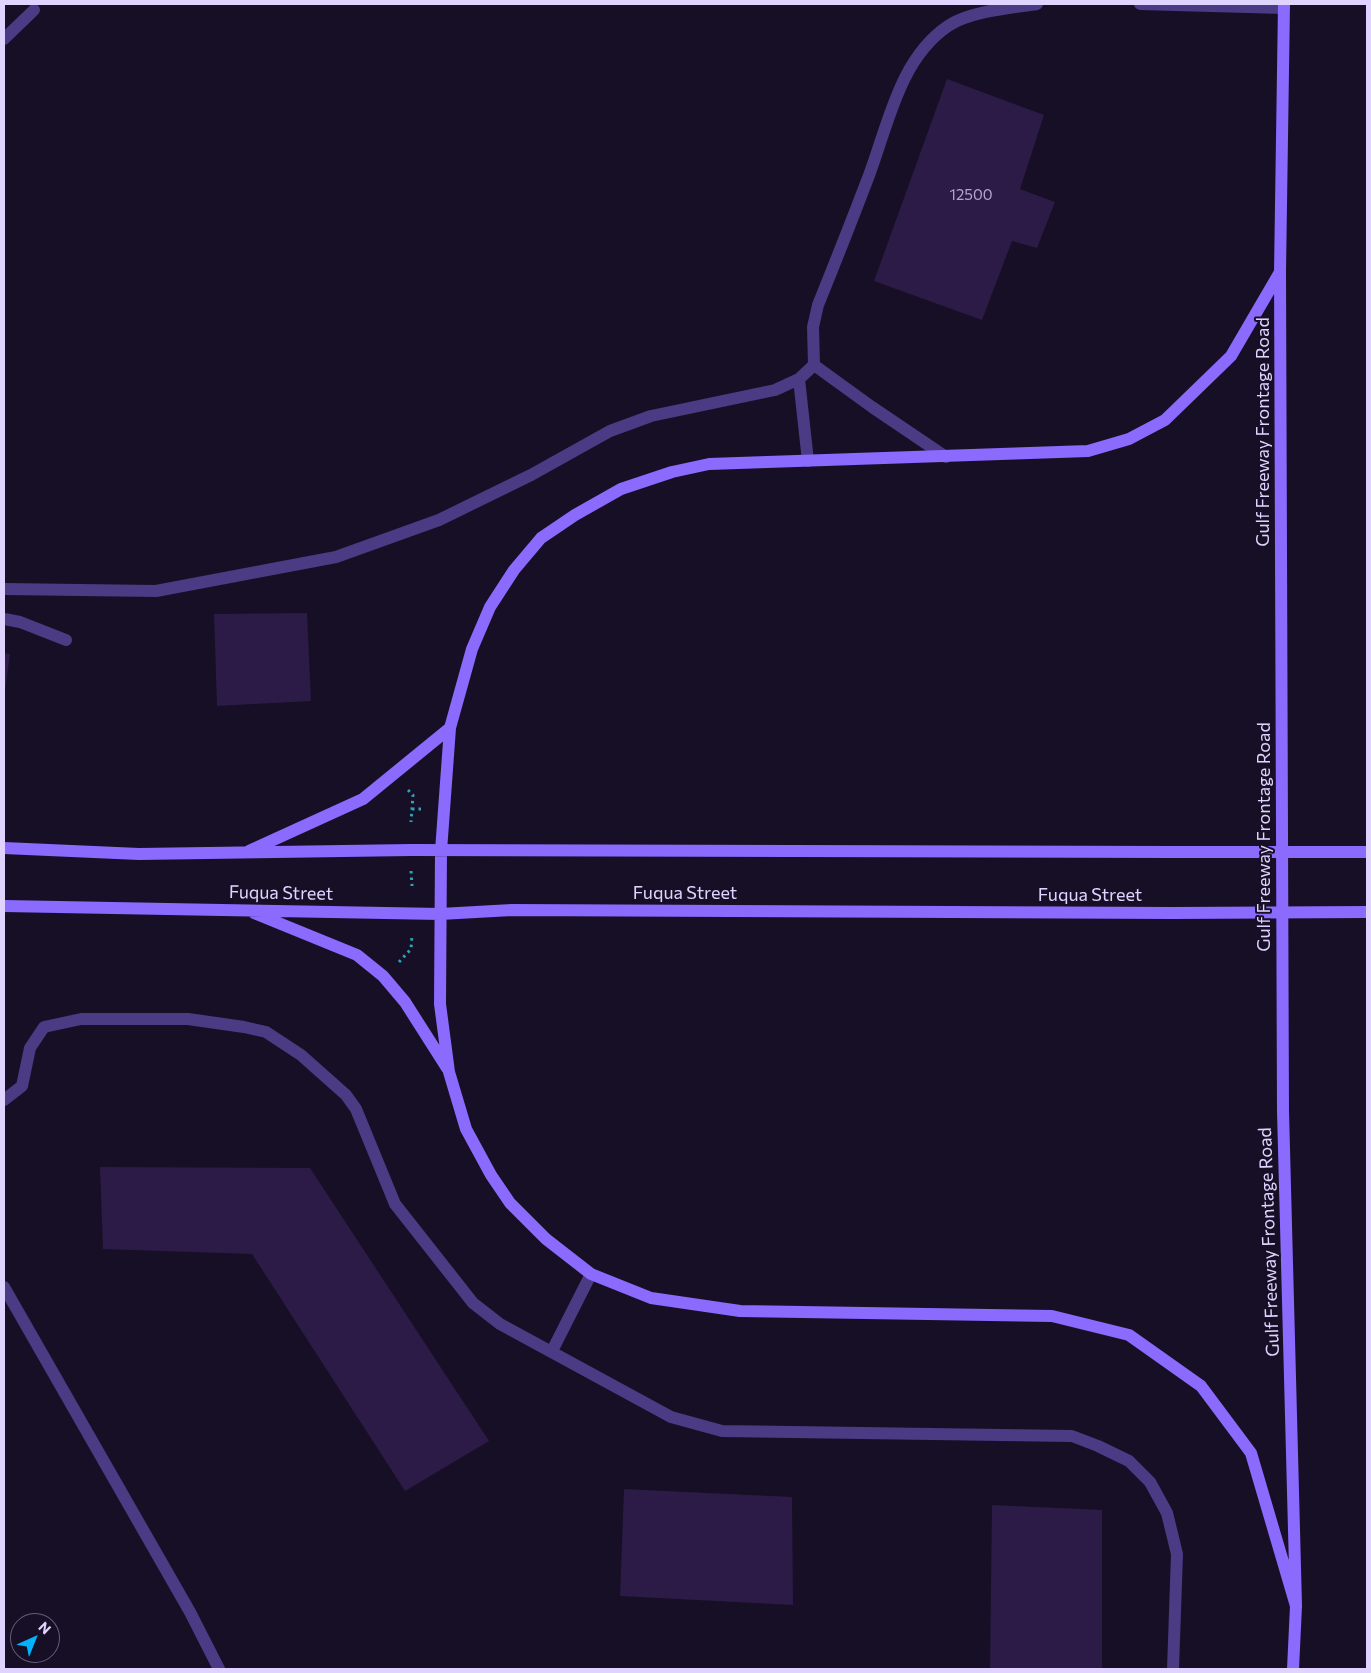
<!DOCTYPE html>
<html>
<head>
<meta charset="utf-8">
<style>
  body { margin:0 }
  #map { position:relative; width:1371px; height:1673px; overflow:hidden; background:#170f25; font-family:Commissioner,sans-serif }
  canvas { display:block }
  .frame { position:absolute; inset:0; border:5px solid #e0d3ff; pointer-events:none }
  .north { position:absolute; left:10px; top:1613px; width:50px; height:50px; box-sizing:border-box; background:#170f25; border:1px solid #675d7c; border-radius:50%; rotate:44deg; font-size:14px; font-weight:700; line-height:20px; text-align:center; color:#e0d3ff }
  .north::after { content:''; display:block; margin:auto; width:18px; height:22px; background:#01b2fc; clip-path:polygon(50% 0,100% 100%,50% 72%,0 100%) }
</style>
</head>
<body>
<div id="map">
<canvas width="1371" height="1673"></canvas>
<div class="frame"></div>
<div class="north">N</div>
</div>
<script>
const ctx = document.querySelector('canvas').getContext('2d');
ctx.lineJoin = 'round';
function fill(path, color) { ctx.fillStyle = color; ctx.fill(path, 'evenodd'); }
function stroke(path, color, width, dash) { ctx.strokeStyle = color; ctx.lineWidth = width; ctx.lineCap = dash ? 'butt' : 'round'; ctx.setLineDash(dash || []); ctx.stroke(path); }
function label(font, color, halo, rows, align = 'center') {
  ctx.font = font + ' Commissioner,sans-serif'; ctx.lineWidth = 4; ctx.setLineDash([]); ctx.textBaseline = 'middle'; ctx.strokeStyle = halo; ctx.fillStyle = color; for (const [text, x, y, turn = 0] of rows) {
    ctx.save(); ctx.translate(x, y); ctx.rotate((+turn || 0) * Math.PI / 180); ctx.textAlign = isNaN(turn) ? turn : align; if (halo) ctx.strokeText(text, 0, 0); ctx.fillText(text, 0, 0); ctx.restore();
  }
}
const building = new Path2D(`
  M947,79L1044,115L1020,189L1055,202L1037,248L1012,241L982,320L874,281Z
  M307,613L311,701L217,706L214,614Z
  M4,653L10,654L5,690H4Z
  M100,1167L310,1168L489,1441L405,1491L252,1254L103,1249Z
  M624,1489L792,1497L793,1605L620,1596Z
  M992,1505L1102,1510V1669H990Z`);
const path = new Path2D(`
  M408,790L413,795L411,822
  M412,809H424
  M411,871L412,886
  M399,962L411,949L412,935`);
const service = new Path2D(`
  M1140,4L1284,8
  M4,39L34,10
  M814,365L872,407L946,457
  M799,379L808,461
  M4,589L156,591L336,557L439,520L531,475L610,431L651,416L775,390L799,379L814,365L813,327L818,305C835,263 852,220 868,178C888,126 899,59 948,26C970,11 1011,8 1037,4
  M4,619L20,622L66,640
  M4,1100L22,1086L30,1048L44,1027L81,1019H188L244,1027L266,1032L301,1055L346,1095L356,1109L395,1204L473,1303L500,1324L671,1417L722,1431L1072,1436L1098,1446L1129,1461L1150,1482L1167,1513L1177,1554L1173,1669
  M4,1287L190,1612L219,1669
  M552,1351L591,1274`);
const secondary = new Path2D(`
  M1284,4L1280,272L1283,1111L1296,1606L1293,1669
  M1280,272L1231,356L1165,420L1129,439L1088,451L709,464L672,472L621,489L575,515L541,538L514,570L490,607L472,649L450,728L441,851L440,1004L449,1072L466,1129L491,1175L510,1203L546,1239L591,1274L651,1298L740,1311L1052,1316L1129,1335L1201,1386L1251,1453L1296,1606
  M4,848L139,854L411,850L1172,852
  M249,851L363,799L450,728
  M4,906L440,914L512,910L1172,913
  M254,913L357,955L383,976L405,1002L447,1068`);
const secondaryBridge = new Path2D(`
  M1172,852H1367
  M1172,913L1367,912`);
const numberNames = [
  ["12500",971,195]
];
const streetNames = [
  ["Gulf Freeway Frontage Road",1263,432,-90],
  ["Gulf Freeway Frontage Road",1264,837,-90],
  ["Fuqua Street",281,893,1],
  ["Fuqua Street",685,893],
  ["Fuqua Street",1090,895],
  ["Gulf Freeway Frontage Road",1269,1242,-92]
];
fill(building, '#2c1b46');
stroke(path, '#2fa4b6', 3, [2.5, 4]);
stroke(service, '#4b3a84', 12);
stroke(secondary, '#8b6afe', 12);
stroke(secondaryBridge, '#8b6afe', 12);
label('15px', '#b3a5d1', null, numberNames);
label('18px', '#e0d3ff', '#170f25', streetNames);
</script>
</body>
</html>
